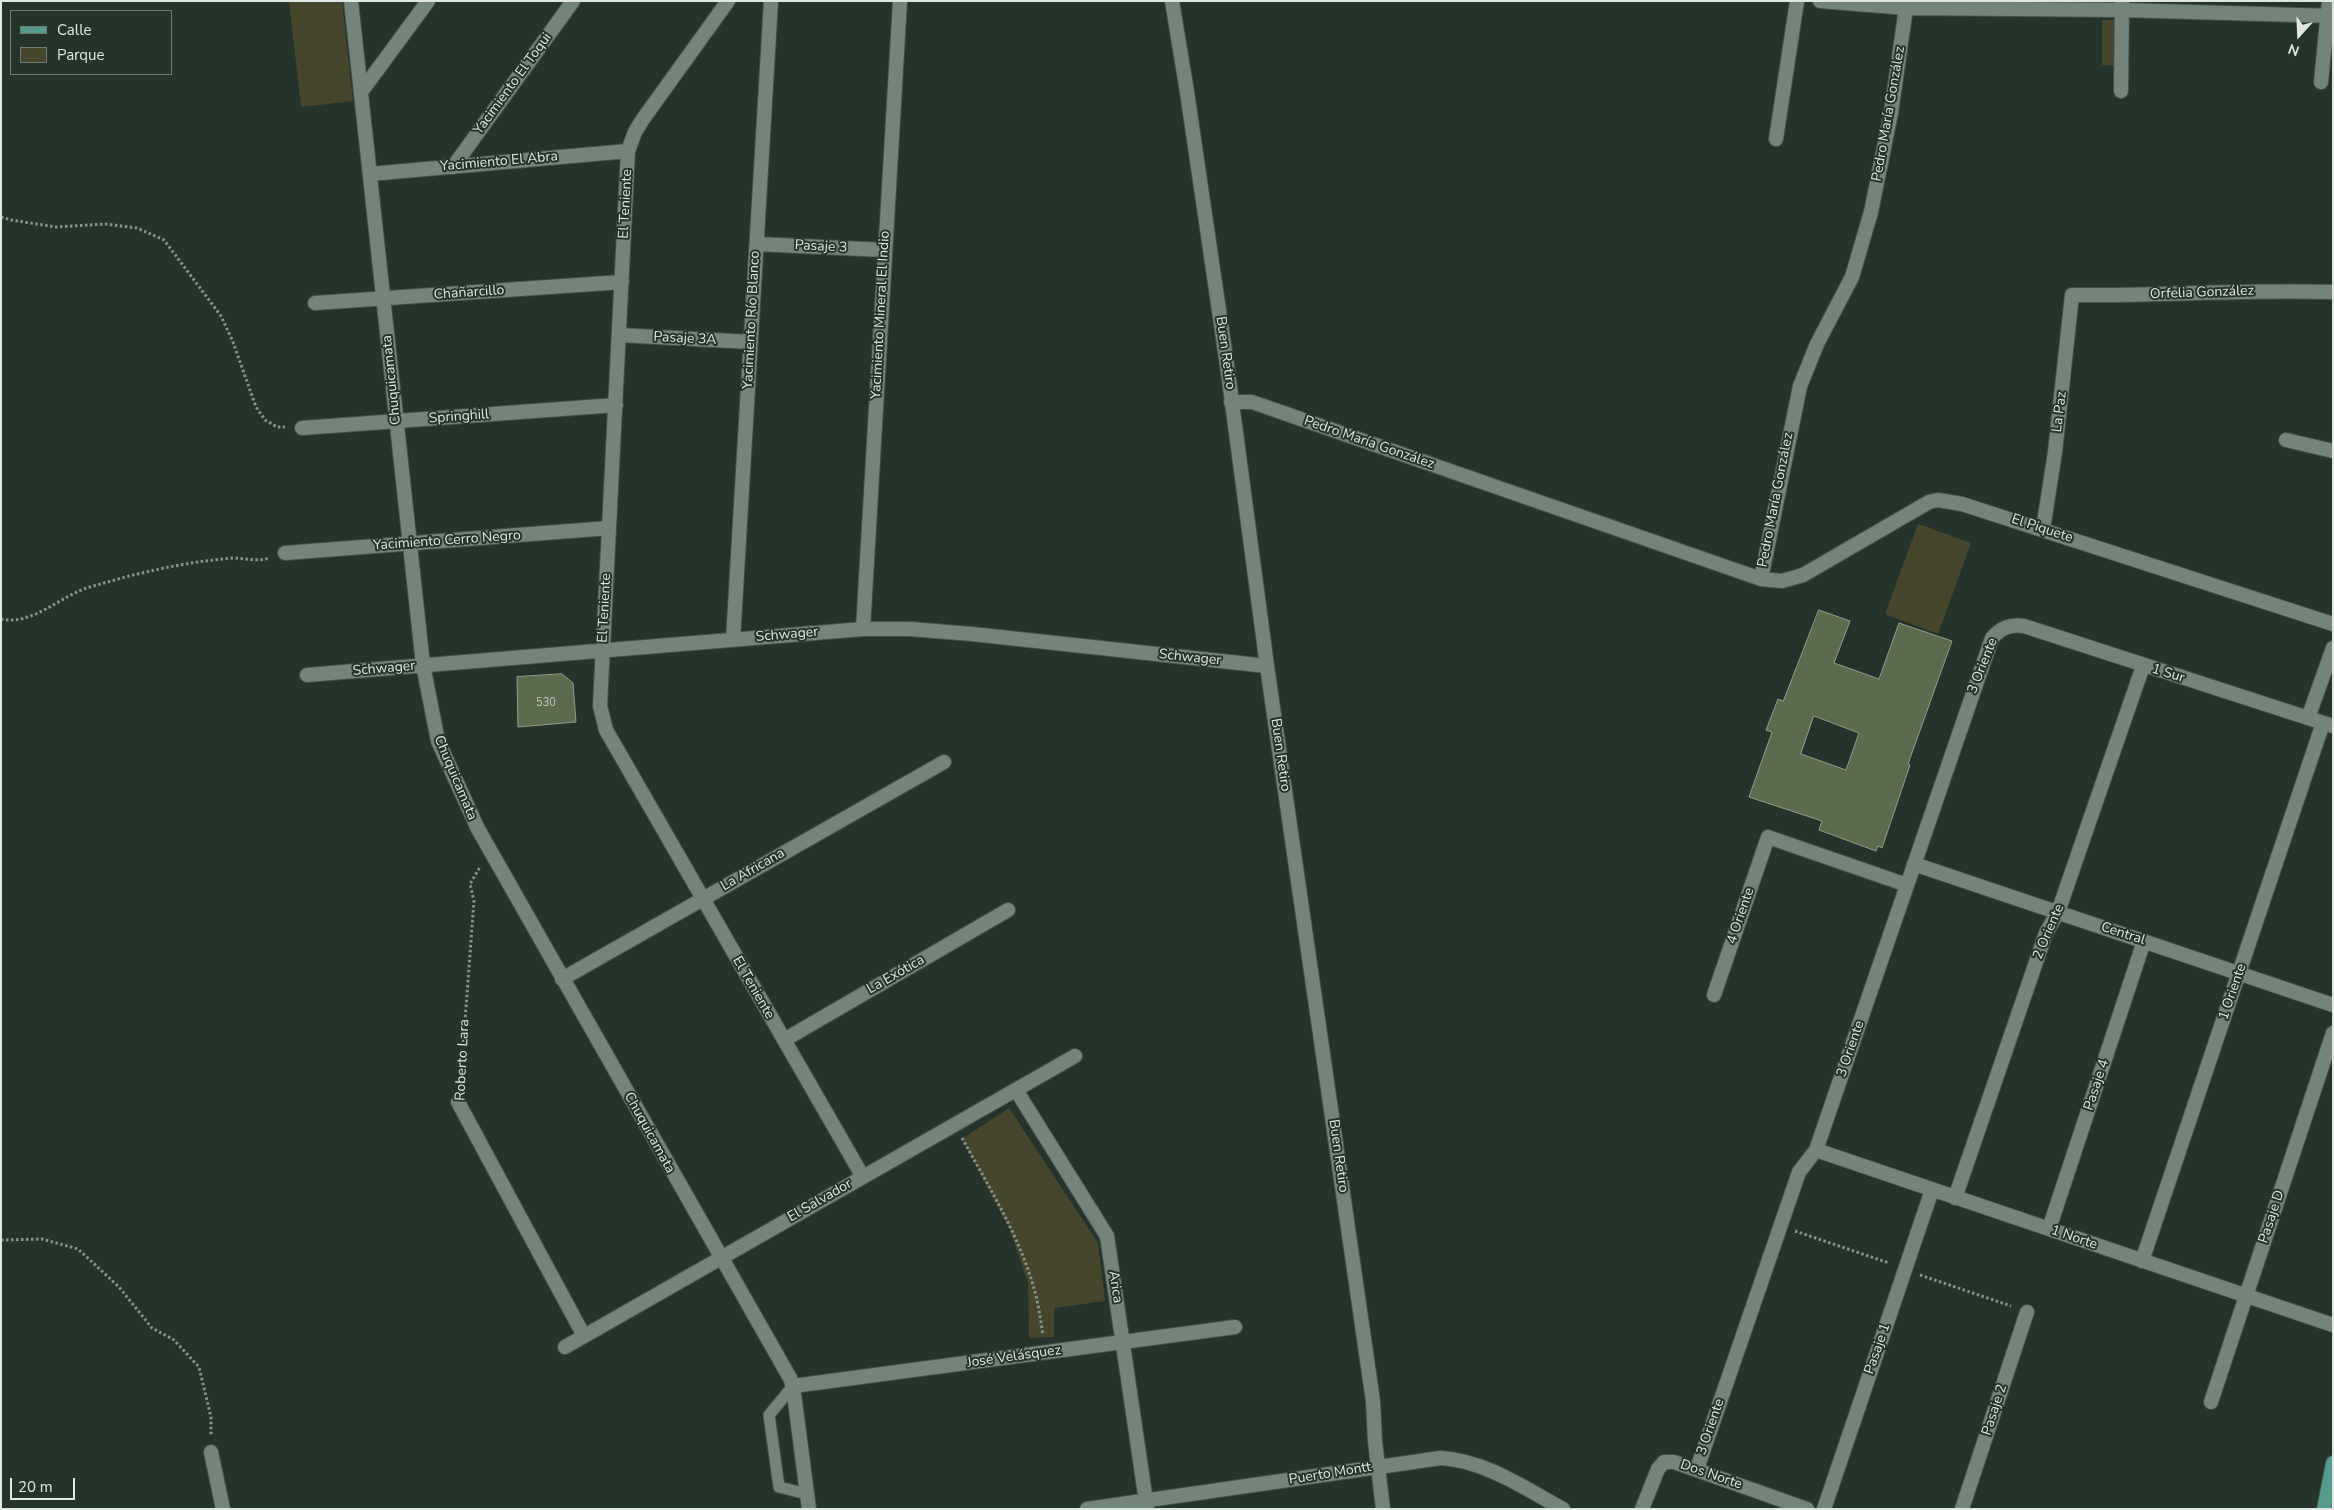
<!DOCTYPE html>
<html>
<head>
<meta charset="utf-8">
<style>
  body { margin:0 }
  #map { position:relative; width:2334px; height:1510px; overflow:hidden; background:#25342b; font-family:"Nunito Sans",sans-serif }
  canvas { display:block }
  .frame { position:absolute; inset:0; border:2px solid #dee7e1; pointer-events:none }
  .legend { position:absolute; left:10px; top:10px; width:162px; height:65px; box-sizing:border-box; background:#25342b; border:1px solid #6f7c74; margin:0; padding:6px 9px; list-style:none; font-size:15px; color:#dee7e1 }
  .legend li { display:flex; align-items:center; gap:10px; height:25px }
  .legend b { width:25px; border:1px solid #6f7c74 }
  .north { position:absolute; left:2274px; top:10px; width:50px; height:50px; -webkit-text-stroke:4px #25342b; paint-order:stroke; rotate:200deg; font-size:14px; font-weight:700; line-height:20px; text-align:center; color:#dee7e1 }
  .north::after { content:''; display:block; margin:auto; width:18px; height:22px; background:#dee7e1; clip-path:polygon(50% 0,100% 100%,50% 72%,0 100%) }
  .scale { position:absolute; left:10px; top:1478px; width:65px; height:22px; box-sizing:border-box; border:2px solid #dee7e1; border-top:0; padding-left:6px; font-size:15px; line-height:18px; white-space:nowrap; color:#dee7e1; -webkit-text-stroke:4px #25342b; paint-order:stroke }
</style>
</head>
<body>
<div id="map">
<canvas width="2334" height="1510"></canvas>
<div class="frame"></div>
<ul class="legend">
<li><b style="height:6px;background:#569a8e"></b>Calle</li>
<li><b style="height:14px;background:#46462d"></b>Parque</li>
</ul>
<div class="north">N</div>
<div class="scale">20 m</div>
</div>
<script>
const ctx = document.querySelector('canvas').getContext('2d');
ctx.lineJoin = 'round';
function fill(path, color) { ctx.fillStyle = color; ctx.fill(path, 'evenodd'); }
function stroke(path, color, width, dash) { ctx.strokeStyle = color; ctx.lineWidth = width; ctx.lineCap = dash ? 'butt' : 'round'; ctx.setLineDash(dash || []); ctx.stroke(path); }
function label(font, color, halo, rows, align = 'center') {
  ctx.font = font + ' "Nunito Sans",sans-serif'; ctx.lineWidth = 4; ctx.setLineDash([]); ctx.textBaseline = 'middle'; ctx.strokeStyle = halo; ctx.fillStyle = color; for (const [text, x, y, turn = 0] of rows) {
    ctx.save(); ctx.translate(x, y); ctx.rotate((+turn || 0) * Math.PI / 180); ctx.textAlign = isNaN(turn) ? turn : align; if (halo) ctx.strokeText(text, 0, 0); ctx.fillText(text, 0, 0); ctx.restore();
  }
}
const green = new Path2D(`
  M289,1H342L353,101L301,107Z
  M2102,20H2119L2118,66L2102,65Z
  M1918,524L1971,543L1938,634L1885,614Z
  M1009,1108L1098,1243L1105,1301L1054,1308V1337L1029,1338L1028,1283L1010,1230L962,1139Z`);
const building = new Path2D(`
  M1819,610L1850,621L1834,663L1879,679L1899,623L1952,641L1908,764L1910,765L1882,848L1878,846L1876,851L1819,830L1822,821L1749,797L1772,732L1766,730L1778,699L1783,701ZM1814,716L1859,733L1846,770L1801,754Z
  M562,674L573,683L576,722L518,727L517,677Z`);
const path = new Path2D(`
  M1,217L11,220L56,227L105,224L137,228L164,240L221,316L233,342L256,407L265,420L277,427H285
  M1,619C33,626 61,595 90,587C127,576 167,566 205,561C214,560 223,559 232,558C245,558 257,562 270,558
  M460,1087L474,901L470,884L480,867
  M962,1138C990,1189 1022,1240 1036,1296C1039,1309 1041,1322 1043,1335
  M1795,1231L1889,1263
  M1,1240L42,1239L78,1249L119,1287L152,1328L174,1340L199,1367L211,1417V1436
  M1920,1275L2011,1306`);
const service = new Path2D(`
  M793,1386L769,1415L779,1487L807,1494`);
const minor = new Path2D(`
  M351,1L423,665L438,741L478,829L790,1378L793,1386L809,1509
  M728,1L643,119L635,132L628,151L600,706L606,730L863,1177
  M1172,1L1187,92L1227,365L1267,666L1373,1401L1375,1441L1383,1509
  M1820,1L1907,8L2122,10L2333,16
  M2321,82L2329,1
  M2121,91L2122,2
  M361,92L428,1
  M1776,139L1797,1
  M453,167L573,1
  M370,174L628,151
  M757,244L885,250
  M315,303L622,282
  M619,335L751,342
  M1231,402H1252L1761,579L1782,581L1803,575L1929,502L1938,500L1962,504L2333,624
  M302,428L616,405
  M2286,440L2333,451
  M2043,529L2055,452L2072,295C2159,296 2246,289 2333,292
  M285,553L609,528
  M1761,579L1800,386L1817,344L1852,277L1871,212L1891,113L1907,1
  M863,629L900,1
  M733,640L771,1
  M307,675L863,629H910L972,634L1267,666
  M2308,718L2333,648
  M1914,864L2333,1005
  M562,979L944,762
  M1714,995L1768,837L1907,885
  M784,1040L1008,910
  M1016,1090L1107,1236L1147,1508
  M458,1102L584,1336
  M1816,1150L2333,1325
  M1955,1198L2046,933L2058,912L2143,666
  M2049,1229L2144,941
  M2142,1261L2323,723
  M565,1347L1075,1056
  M793,1386L1235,1327
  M2211,1402L2333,1033
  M211,1452L223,1509
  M1697,1469L1799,1172L1816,1150L1992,638C2001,628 2010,624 2024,626L2333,726
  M1087,1509L1441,1458C1486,1461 1524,1488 1563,1509
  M1642,1509L1658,1469L1664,1462H1674L1807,1509
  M1824,1509L1932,1190
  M1962,1509L2027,1312`);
const primary = new Path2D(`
  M2324,1509L2333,1463`);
const numberNames = [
  ["530",546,703]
];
const streetNames = [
  ["Yacimiento El Toqui",513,84,-54],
  ["Pedro María González",1889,114,-80],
  ["Yacimiento El Abra",499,162,-5],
  ["El Teniente",626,204,-87],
  ["Pasaje 3",821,247,3],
  ["Chañarcillo",469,293,-4],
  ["Orfelia González",2202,293,-2],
  ["Yacimiento Mineral El Indio",881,315,-87],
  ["Yacimiento Río Blanco",752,320,-87],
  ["Pasaje 3A",685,339,3],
  ["Buen Retiro",1225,353,82],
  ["Chuquicamata",392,380,-96],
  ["La Paz",2060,412,-83],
  ["Springhill",459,417,-4],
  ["Pedro María González",1369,443,19],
  ["Pedro María González",1776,500,-79],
  ["El Piquete",2042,529,18],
  ["Yacimiento Cerro Negro",447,541,-4],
  ["El Teniente",605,608,-87],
  ["Schwager",787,635,-5],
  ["Schwager",1190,658,6],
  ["3 Oriente",1983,666,-68],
  ["Schwager",384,669,-5],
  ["1 Sur",2168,674,17],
  ["Buen Retiro",1280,755,82],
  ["Chuquicamata",455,778,67],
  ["La Africana",753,870,-30],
  ["4 Oriente",1741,916,-71],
  ["2 Oriente",2049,932,-67],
  ["Central",2123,934,18],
  ["La Exótica",896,975,-30],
  ["El Teniente",753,988,60],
  ["1 Oriente",2233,992,-71],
  ["3 Oriente",1851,1049,-71],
  ["Roberto Lara",463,1060,-87],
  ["Pasaje 4",2097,1085,-72],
  ["Chuquicamata",649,1133,61],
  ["Buen Retiro",1338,1156,82],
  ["El Salvador",820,1201,-30],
  ["Pasaje D",2272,1217,-72],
  ["1 Norte",2074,1238,19],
  ["Arica",1115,1287,81],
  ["Pasaje 1",1878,1349,-71],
  ["José Velásquez",1014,1357,-8],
  ["Pasaje 2",1995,1410,-72],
  ["3 Oriente",1711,1427,-71],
  ["Puerto Montt",1330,1474,-9],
  ["Dos Norte",1711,1475,19]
];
fill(green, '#46462d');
fill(building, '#5b6c4e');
stroke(building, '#929b8b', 1);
stroke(service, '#445149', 13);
stroke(minor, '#445149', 16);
stroke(primary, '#445149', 16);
stroke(path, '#86928b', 3, [2.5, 2.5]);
stroke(service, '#73857a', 11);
stroke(minor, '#73857a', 14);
stroke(primary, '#569a8e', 14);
label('11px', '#bdc8bc', null, numberNames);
label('14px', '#dee7e1', '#25342b', streetNames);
</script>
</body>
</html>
